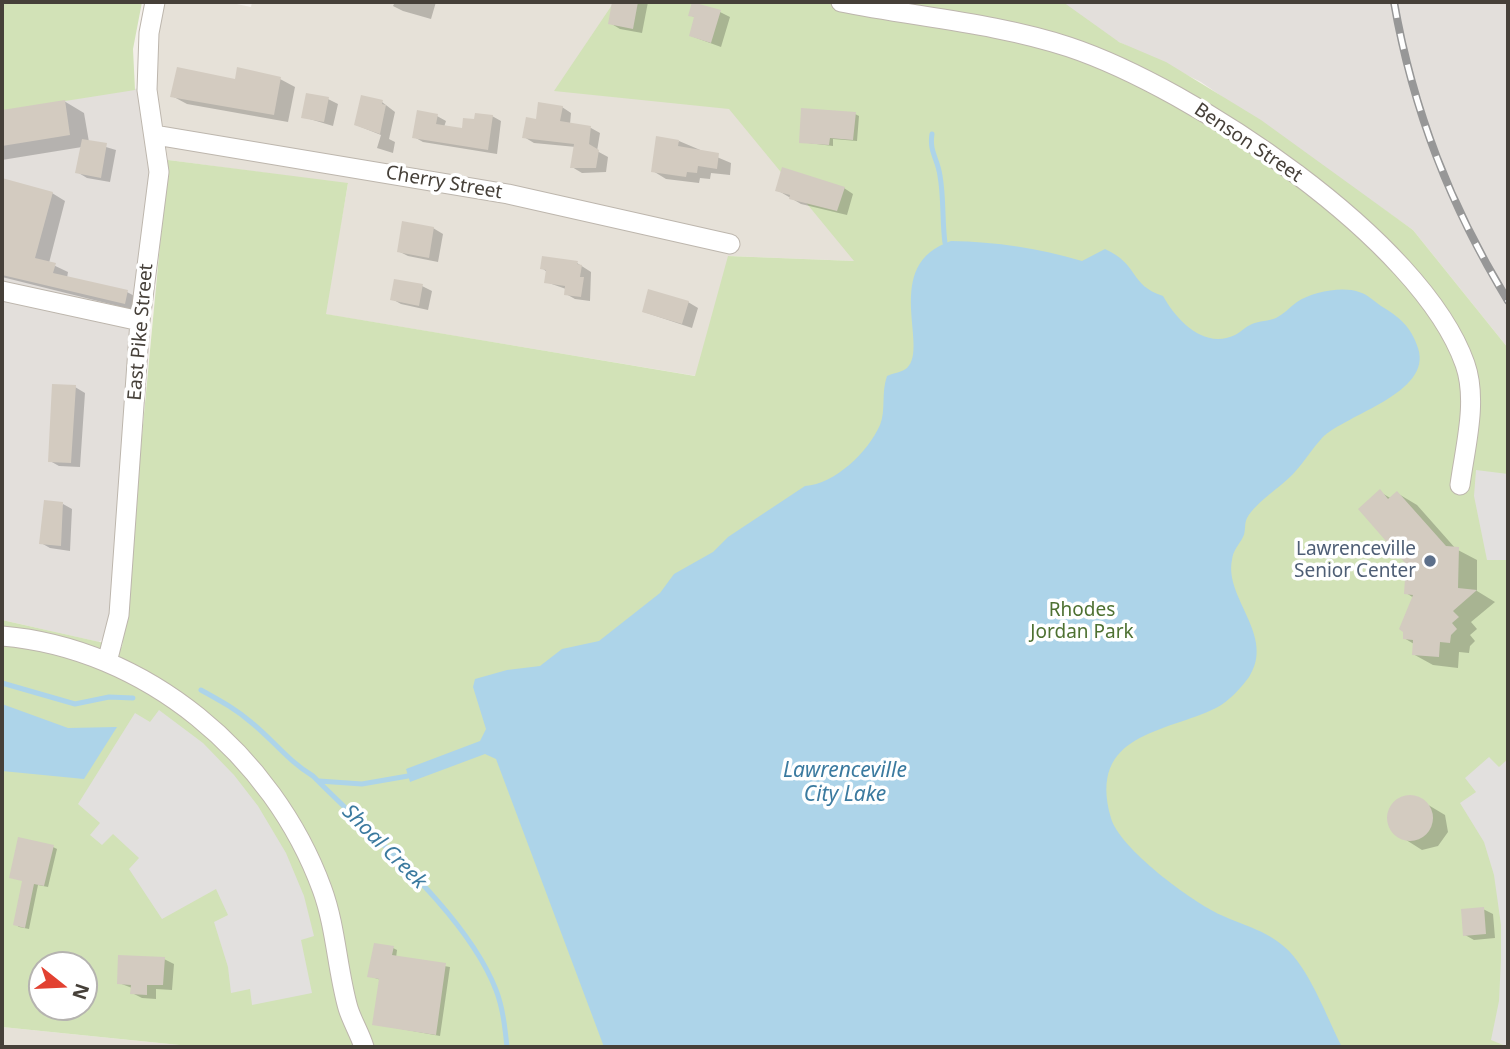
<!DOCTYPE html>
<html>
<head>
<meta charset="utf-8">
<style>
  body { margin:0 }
  #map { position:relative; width:1510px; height:1049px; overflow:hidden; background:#f3efea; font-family:"Noto Sans",sans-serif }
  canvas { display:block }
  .frame { position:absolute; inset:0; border:4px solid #464039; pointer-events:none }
  .north { position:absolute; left:28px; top:951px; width:70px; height:70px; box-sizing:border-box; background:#fff; border:2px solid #b5b3b0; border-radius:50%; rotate:108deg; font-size:19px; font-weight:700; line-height:28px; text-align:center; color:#464039 }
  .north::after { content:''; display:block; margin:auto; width:24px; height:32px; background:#e24131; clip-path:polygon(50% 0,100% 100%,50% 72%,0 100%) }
</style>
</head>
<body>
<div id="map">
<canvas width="1510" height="1049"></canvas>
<div class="frame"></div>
<div class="north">N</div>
</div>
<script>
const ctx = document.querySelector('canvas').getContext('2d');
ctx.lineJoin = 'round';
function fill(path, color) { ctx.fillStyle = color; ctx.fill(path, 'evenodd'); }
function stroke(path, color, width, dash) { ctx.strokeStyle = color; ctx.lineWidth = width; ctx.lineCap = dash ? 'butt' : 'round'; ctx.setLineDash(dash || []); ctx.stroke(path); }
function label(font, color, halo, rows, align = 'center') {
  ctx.font = font + ' "Noto Sans",sans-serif'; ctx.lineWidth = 7; ctx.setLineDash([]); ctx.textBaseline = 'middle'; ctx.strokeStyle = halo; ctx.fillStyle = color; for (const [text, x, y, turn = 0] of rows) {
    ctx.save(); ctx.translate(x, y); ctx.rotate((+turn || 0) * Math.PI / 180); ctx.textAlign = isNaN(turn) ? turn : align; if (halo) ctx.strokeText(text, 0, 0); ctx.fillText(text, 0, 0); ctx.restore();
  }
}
const residential = new Path2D(`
  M161,2H227L251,7L252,2H980L854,261L729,256L696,376L324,314L348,184L168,160L154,76Z
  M2,1027L199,1047H2Z`);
const industrial = new Path2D(`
  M980,2H1508V348L1413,230L1201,82L1119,42Z
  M140,88L152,176L114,594L107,635L99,642L2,620V111Z`);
const green = new Path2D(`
  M2,2H142L133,49L135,90L2,111Z
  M614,2H1063L1119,42L1166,62L1261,120L1413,230L1508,348V1047H199L2,1027V620L122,647L168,160L348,183L326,314L695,376L728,256L854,261L729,109L554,91ZM42,965H84V1007H42Z`);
const parking = new Path2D(`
  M1476,470L1508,474V560H1487L1474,496Z
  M159,710L203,743L234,775L258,806L286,853L304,896L314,936L301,940L312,993L252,1005L250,989L231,993L228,967L214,922L228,915L216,889L162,919L129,869L139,858L113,834L102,845L90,835L100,823L78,804L135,713L150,722Z
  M1489,757L1499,767L1508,759V1047L1491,1040L1499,1001L1501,959V925L1494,875L1484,842L1460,803L1476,792L1465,778Z`);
const water = new Path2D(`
  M951,241C997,242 1038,248 1082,261L1105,249C1139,264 1129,285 1163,296C1176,319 1203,350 1235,335C1241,332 1245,327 1252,324C1259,321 1269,321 1276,318C1284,314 1290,307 1297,302C1312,292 1342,286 1359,292C1367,294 1374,301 1381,306C1399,317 1411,326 1418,348C1433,393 1346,414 1322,438C1312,449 1304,462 1294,473C1280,488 1257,501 1247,518C1244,524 1246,532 1243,537C1239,545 1233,550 1232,560C1224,598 1276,636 1249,677C1240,689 1229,701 1216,708C1165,733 1087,733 1111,818C1119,848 1192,902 1221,915C1245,926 1269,931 1289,951C1313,977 1326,1016 1342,1047H604L496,759L485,754L410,782L406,769L480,741L486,729L473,687L475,679L507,670L540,666L562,649L599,641L660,593L674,574L713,552L728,537L805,486C835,484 868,452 880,425C886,411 881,393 887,376C893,373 903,372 907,368C930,347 880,265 951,241Z
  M2,704L68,728L117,727L84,779L2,771Z`);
const shadow = new Path2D(`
  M395,2H436L431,19L403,11L393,6Z
  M614,2H648L642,33L620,29L610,23Z
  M720,12L730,17L721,47L691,36L696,18L690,15Z
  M280,79L295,87L288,122L187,104L172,96L236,81Z
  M328,99L338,104L333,126L303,117Z
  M64,101L84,113L89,142L116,150L110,182L87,178L77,172L82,147L2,160V112Z
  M382,102L395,112L389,139L395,142L393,153L377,148L381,135L356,125Z
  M562,107L571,113L570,124L591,128L600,133L597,151L608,157L606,172L582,173L572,167L576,147L534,143L524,137L537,121Z
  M855,114L859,116L857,141L833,139V146L800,142Z
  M437,116L446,121L444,127L463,130L475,121L492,116L501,121L497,154L423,142L414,137Z
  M679,141L731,163L730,175L711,173L710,179L700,178L699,183L666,179L653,171Z
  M2,180L52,193L65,201L49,263L68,272L67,278L127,292L140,299L138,311L2,277Z
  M844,188L853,194L847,215L801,204L777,190Z
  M433,228L443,234L438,262L408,256L398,251Z
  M577,263L591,272L590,301L575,299L566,294V289L546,282L547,272L542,268Z
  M422,286L432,291L428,310L401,304L392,299Z
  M688,302L698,308L692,328L644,312Z
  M75,387L85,393L80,467L59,466L50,461Z
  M1380,492L1392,499L1397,493L1417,505L1456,549L1477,560V591L1495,602L1471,622L1477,629L1470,635L1475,641L1470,646L1469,653L1459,652L1458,668L1433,665L1413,654L1414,644L1404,638L1414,598L1406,593L1407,563Z
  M63,504L72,509L70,551L50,548L41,543Z
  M1415,797L1445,815L1448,832L1438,846L1422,850L1392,831L1388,814L1398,800Z
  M53,847L57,849L48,887L38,885L29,929L19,927L15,924L24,881Z
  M1483,909L1493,914L1495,938L1474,940L1465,935Z
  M393,948L397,950L396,958L450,967L440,1036L374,1024L381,980L369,976Z
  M164,959L174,964L172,990L156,989V999L142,998L132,993V988L119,983Z`);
const stream = new Path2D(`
  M932,134C929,152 938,159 940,176C944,198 942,221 945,243
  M2,683L75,704L109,697L133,698
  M201,690C219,700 236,709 252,723C273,740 289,762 313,776C371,835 467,914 496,990C503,1008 505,1028 507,1047
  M319,781L362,784L408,776`);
const building = new Path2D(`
  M612,2H638L633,29L608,24Z
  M692,2L721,10L711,43L689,36L694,17L688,16Z
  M177,67L235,79L237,67L281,77L274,115L170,97Z
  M306,93L329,97L324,122L301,118Z
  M361,95L383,100L382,104L386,105L380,134L354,125Z
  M65,100L70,135L2,146V110Z
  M538,102L563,106L560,121L591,126L589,144L599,150L596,168H570L574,144L522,138L526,117L536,119Z
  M801,108L856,112L853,140L830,138L829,145L799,143Z
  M417,110L438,114L436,124L462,128L463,118L474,119L475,113L493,115L488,150L412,138Z
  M656,136L679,140L678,146L719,153L717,169L698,166L697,173L687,172L686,177L651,172Z
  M82,139L107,143L101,178L75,173Z
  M782,167L845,187L837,211L789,199L790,195L775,191Z
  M2,178L53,192L35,258L56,263L53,273L128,290L125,304L2,275Z
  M402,221L434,227L429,258L397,252Z
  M542,256L578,261L577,264L582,265L580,277H584L581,297L564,295L565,286L544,283L546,270L540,269Z
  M394,279L423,284L419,306L390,300Z
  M648,289L689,301L682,324L642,312Z
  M52,384L76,385L71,463L48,462Z
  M1380,489L1388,499L1397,491L1446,546L1459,547L1458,588L1477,590L1453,611L1459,617L1452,623L1457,629L1451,635L1450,643L1440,642L1439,657L1412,655L1413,640L1403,639V632L1399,629L1413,595L1404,594L1406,564L1358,509Z
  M44,500L63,502L61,546L39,544Z
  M1387 818a23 23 0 1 1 46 0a23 23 0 1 1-46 0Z
  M18,837L54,845L44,886L34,884L25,928L13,925L22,881L9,878Z
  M1484,907L1486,934L1463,936L1461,909Z
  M374,943L394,946L392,955L446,963L436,1035L372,1025L379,979L367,977Z
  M118,955L165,957L163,985H147V995L130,994L131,985L117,984Z`);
const street = new Path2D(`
  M841,2C916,17 996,23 1069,47C1192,88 1421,239 1465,364C1478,401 1465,447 1460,485
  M155,135L508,194L730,244
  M2,291L140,321
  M2,636C146,648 273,755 322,889C336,927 337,969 348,1008C352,1021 360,1034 364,1047
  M107,662L119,615L140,321L159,172L147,90L149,33L155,2`);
const rail = new Path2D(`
  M1394,2C1413,111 1451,207 1508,301`);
const markers = [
  [1430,561,7,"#5c6f8a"]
];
const streetNames = [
  ["Benson Street",1248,143,34],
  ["Cherry Street",444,183,10],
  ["East Pike Street",141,332,-85]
];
const serviceNames = [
  ["Lawrenceville",1416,550],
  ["Senior Center",1416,572]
];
const parkNames = [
  ["Rhodes",1082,611],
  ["Jordan Park",1082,633]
];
const waterNames = [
  ["Lawrenceville",845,771],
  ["City Lake",845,795],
  ["Shoal Creek",384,847,45]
];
fill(residential, '#e6e1d8');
fill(industrial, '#e3dfdb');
fill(green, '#d2e2b7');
fill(parking, '#e2e0de');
fill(water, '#add4e9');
fill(shadow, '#0003');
stroke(stream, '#add4e9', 5);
fill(building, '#d3cbc0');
stroke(street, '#bdb6ad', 21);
stroke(street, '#fff', 19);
stroke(rail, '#979797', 8);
stroke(rail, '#fff', 5, [16]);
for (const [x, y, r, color] of markers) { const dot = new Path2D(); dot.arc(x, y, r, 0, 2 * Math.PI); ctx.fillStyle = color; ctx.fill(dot); stroke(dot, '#fff', 2.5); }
label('19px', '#464039', '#fff', streetNames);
label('19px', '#4e5e75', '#fff', serviceNames, 'right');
label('19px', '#4e7132', '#fff', parkNames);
label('italic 21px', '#3b7a9f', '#fff', waterNames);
</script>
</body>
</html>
